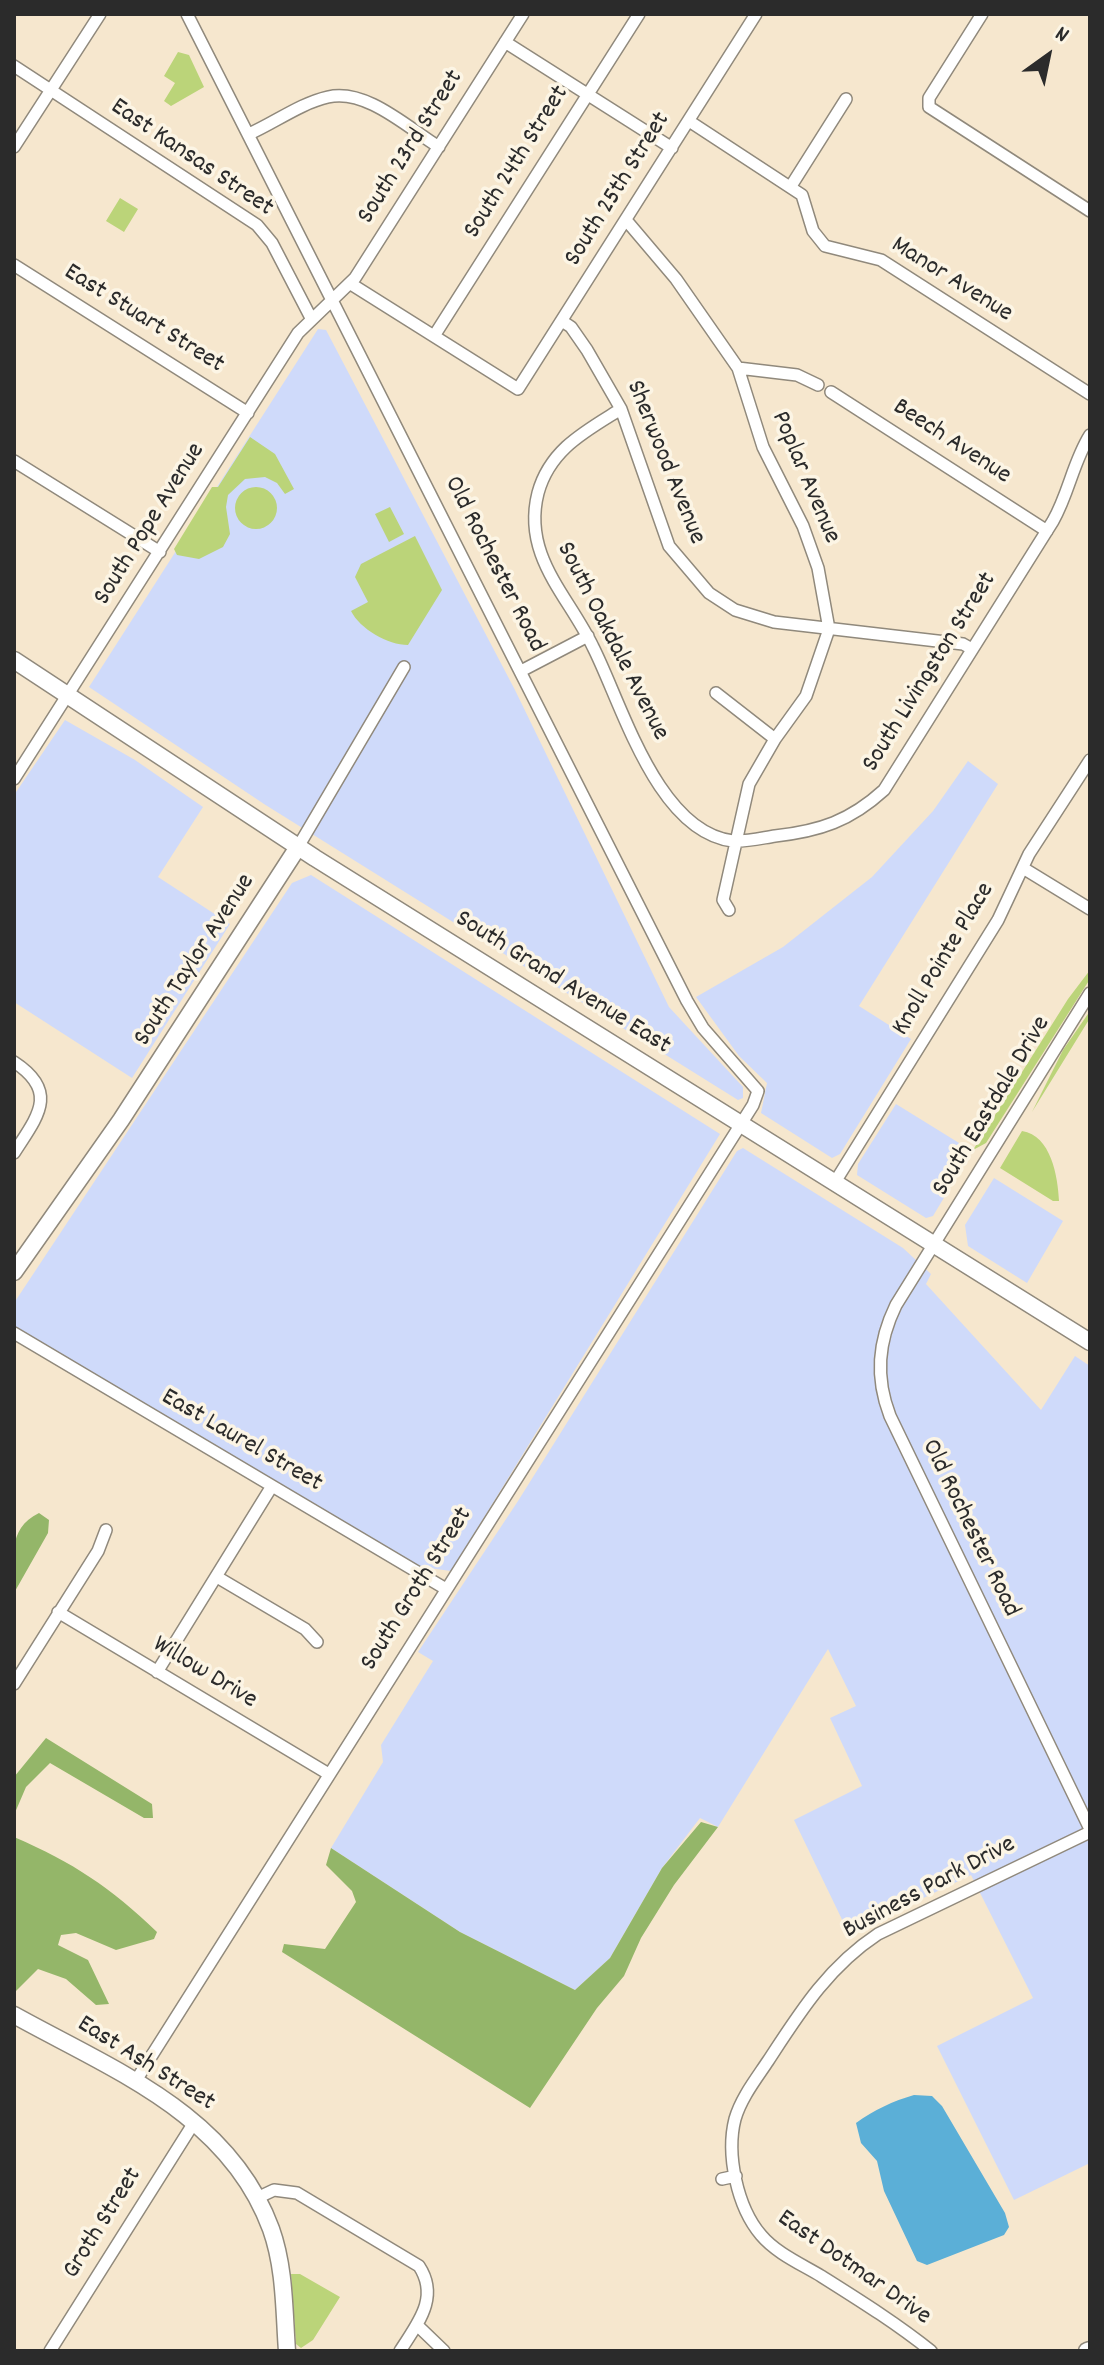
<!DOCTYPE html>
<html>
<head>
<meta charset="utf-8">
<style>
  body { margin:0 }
  #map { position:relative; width:1104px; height:2365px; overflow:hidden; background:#f6e7ce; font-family:Dekko,sans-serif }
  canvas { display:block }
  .frame { position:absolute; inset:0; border:16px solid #2b2b2b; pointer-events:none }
  .north { position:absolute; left:1008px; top:16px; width:80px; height:80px; -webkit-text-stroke:6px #fcf5e5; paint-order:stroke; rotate:33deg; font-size:22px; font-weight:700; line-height:32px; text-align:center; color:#2b2b2b }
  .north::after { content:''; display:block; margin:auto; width:28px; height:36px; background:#2b2b2b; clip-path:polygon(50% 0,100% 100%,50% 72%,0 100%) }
</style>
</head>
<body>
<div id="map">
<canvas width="1104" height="2365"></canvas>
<div class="frame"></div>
<div class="north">N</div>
</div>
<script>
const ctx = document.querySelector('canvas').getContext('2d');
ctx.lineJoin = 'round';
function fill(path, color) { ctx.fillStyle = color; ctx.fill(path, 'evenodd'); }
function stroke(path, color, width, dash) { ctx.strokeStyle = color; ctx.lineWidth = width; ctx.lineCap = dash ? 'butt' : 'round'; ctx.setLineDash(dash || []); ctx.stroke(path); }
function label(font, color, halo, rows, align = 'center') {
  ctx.font = font + ' Dekko,sans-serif'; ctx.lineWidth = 7; ctx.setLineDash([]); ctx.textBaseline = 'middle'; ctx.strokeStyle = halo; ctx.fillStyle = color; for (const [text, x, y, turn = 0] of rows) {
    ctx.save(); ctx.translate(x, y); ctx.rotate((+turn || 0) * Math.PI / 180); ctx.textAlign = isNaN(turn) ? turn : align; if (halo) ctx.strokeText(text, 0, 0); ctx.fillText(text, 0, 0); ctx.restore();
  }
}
const built = new Path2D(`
  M318,329L326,330L515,690L669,1007L743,1087V1098L738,1100L264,804L89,687Z
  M65,720L135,760L203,807L158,877L230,924L132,1078L14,1002V795Z
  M968,761L998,784L859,1006L911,1039L840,1154L832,1158L761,1113L767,1083L739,1056L696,997L783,947L872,877L933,811Z
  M311,875L720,1134L451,1571L421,1567L14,1326V1303L292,883Z
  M896,1104L972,1151L933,1216L926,1218L857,1175L858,1164Z
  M743,1148L903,1248L931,1274L926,1284L1041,1410L1075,1356L1090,1366V2163L1014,2200L937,2046L1033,1998L971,1875L849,1934L794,1820L862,1786L830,1718L856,1706L828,1649L718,1827L700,1818L662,1868L610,1958L575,1990L460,1932L331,1848L383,1762L381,1745L433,1661L418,1652L518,1501L737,1151Z
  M994,1178L1063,1221L1027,1283L968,1246L965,1225Z`);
const green = new Path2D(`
  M178,52L189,55L204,87L171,106L164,101L175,83L164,76Z
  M120,198L138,209L124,232L106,221Z
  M250,437L275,454L294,489L285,494L277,483L265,477L245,479L228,495L226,507L230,534L223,547L199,559L177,555L174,549L212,487H218Z
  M235 508a21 21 0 1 1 42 0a21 21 0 1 1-42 0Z
  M390,507L404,534L389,542L375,514Z
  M415,536L442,590L408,645C388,645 360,629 351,611L368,602L355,577L361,564Z
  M1090,970V979L986,1143L973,1150L1068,999Z
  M1090,1011V1018L1032,1112L1063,1050Z
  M1022,1131C1051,1135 1058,1177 1059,1201H1053L1000,1168Z
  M291,2274H300L340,2297L313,2340L301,2348L296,2344Z`);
const forest = new Path2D(`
  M39,1513L49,1520L48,1533L14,1593C14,1561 6,1529 39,1513Z
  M46,1738L152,1804L153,1818H144L50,1763L26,1787L14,1815V1777Z
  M701,1822L718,1827L674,1885L641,1938L624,1976L597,2008L530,2108L282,1952L284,1944L325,1949L356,1902L352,1891L326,1865L331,1848L460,1932L575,1990L610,1958L662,1868Z
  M14,1837C74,1863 110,1887 157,1932L154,1939L116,1950L76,1933L61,1935L58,1945L88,1960L109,2004L96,2005L66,1979L38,1969L14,1993Z`);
const water = new Path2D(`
  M914,2095L932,2096L942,2106L1005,2213L1009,2227L1004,2235L927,2265L917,2261L884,2191L877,2161L861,2143L856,2123C874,2110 893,2101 914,2095Z`);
const street = new Path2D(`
  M982,14L929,98V107L1090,211
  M505,42L672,148
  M14,66L257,225L272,243L311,318
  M689,121L802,195L813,231L825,246L881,260L1090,394
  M249,134C274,123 301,103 328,97C366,88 408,128 439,147
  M14,147L100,14
  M791,186L846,99
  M626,220L676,279L738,368L763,447L803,526L818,568L829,629L806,696L775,739L749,784L723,900L729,910
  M14,265L248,413
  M351,284L518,389L756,14
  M562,321L571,327L587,350L621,409L669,546L709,593L735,610L774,622L963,644L972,649
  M434,336L639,14
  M738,368L797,375L818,385
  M831,392L1047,531
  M621,409C586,431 550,449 538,493C522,556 568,595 593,647C622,704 657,832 733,841C746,842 762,838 775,836C820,831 850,821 884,790L1053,521C1069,493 1073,462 1090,435
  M14,461L160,552
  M521,671L588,636
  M716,693L775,739
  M14,779L298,333L355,278L523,14
  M298,847L404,667
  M1023,868L1090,909
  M1090,993L896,1305C878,1342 875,1377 890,1416L1090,1829
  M14,1062C60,1092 37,1117 14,1153
  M835,1182L998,920L1029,854L1090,760
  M14,1333L446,1589
  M217,1577L305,1629L317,1642
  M58,1612L327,1773
  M157,1672L272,1486
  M14,1684L98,1551L106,1530
  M135,2082L753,1105L758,1091L703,1028L687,1001L187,14
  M722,2179L736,2176
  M257,2198L274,2190L297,2193L419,2266C440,2298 417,2324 400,2351
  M418,2326L444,2351
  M50,2351L195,2121
  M931,2351C896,2323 859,2300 821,2276C801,2264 776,2253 761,2235C737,2207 726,2154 735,2119C741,2098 756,2079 768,2061C800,2012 828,1967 878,1934L1090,1832`);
const secondary = new Path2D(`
  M14,660L315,858L1090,1342
  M14,1272L121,1120L298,847
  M14,2015C113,2070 229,2114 271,2229C285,2268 284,2311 287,2351
  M1087,2351L1090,2350`);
const streetNames = [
  ["South 23rd Street",412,148,-58],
  ["East Kansas Street",191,159,34],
  ["South 24th Street",518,163,-58],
  ["South 25th Street",619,190,-58],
  ["Manor Avenue",951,281,32],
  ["East Stuart Street",143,320,32],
  ["Beech Avenue",951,443,33],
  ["Sherwood Avenue",664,463,68],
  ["Poplar Avenue",804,478,67],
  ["South Pope Avenue",151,525,-58],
  ["Old Rochester Road",493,565,63],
  ["South Oakdale Avenue",611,642,63],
  ["South Livingston Street",931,673,-58],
  ["Knoll Pointe Place",945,960,-59],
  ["South Taylor Avenue",196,961,-57],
  ["South Grand Avenue East",562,984,32],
  ["South Eastdale Drive",993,1107,-59],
  ["East Laurel Street",241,1442,30],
  ["Old Rochester Road",969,1529,64],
  ["South Groth Street",418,1590,-58],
  ["Willow Drive",204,1674,31],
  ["Business Park Drive",930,1889,-28],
  ["East Ash Street",145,2065,32],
  ["Groth Street",104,2224,-58],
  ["East Dotmar Drive",853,2269,35]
];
fill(built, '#cfdafa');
fill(green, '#bbd479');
fill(forest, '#94b669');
fill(water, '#5bafd7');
stroke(street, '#90897c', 14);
stroke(secondary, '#90897c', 19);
stroke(street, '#fff', 11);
stroke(secondary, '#fff', 16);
label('26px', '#2b2b2b', '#fcf5e5', streetNames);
</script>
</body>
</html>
